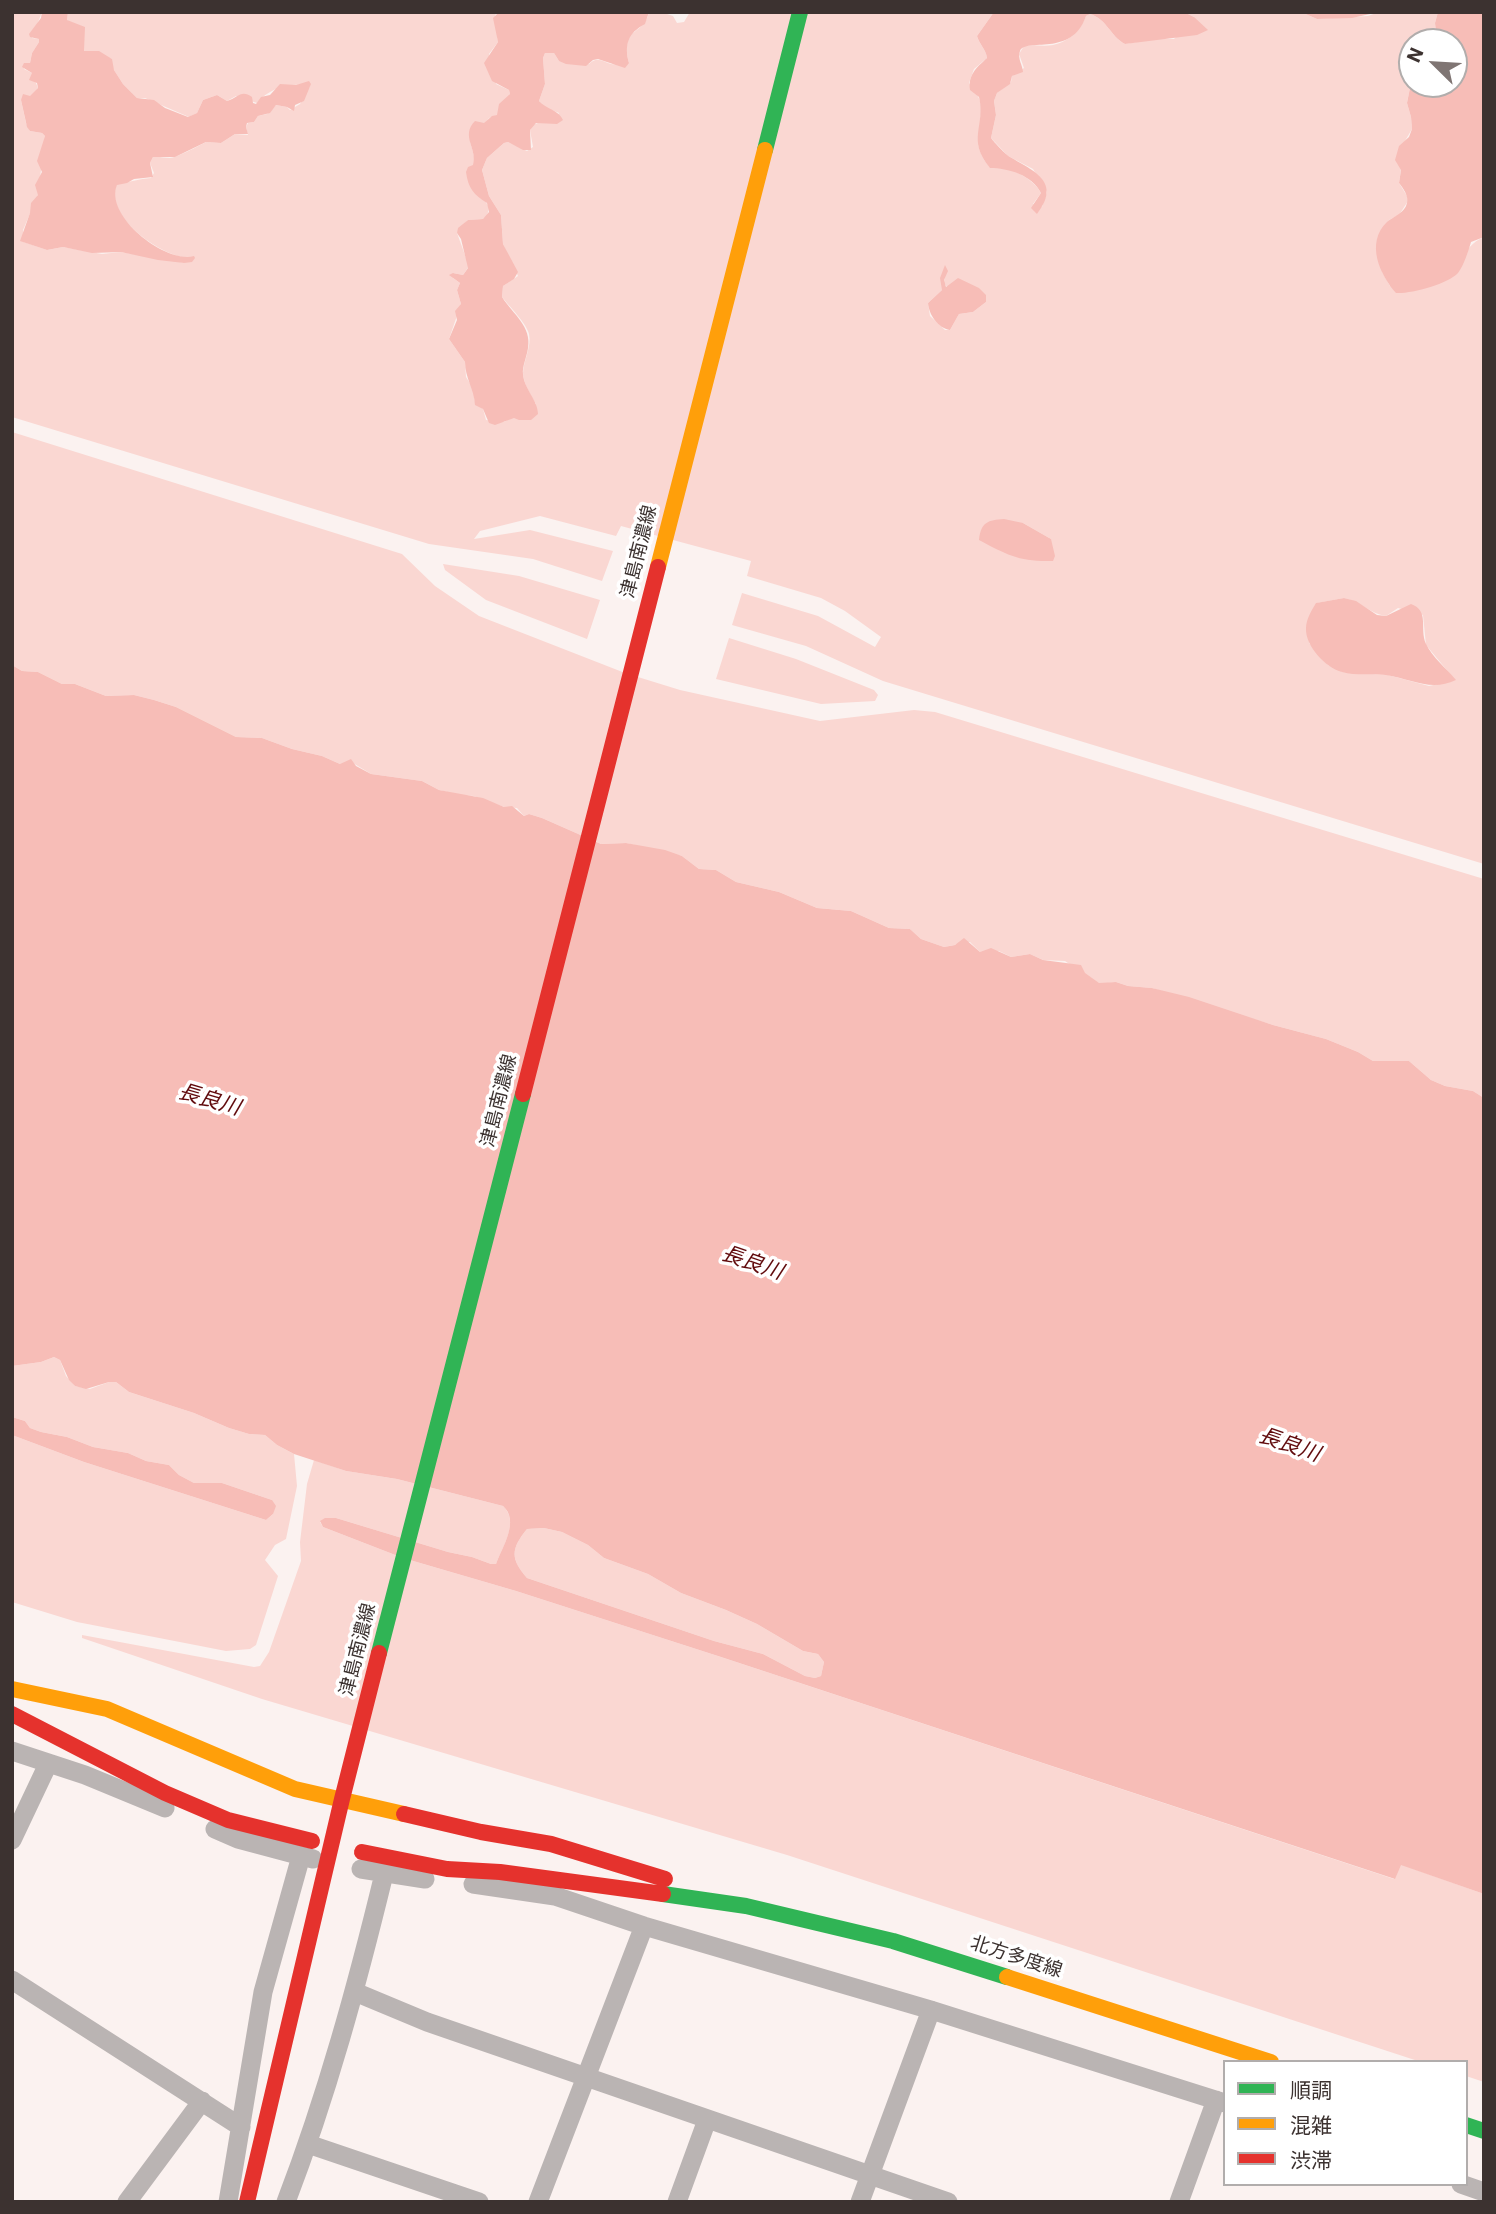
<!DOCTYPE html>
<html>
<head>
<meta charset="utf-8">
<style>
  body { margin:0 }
  #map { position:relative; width:1496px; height:2214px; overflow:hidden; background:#fbf2f0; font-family:Roboto,"Noto Sans JP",sans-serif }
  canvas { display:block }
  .frame { position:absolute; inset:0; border:14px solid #3c3230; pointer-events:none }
  .legend { position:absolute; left:1223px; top:2060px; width:245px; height:126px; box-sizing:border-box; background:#fff; border:2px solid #b1adac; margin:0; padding:9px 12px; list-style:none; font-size:21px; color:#3c3230 }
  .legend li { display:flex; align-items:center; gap:14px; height:35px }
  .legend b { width:35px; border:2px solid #b1adac }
  .north { position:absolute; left:1398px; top:28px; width:70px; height:70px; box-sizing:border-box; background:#fff; border:2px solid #b1adac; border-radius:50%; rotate:294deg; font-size:19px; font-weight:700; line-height:28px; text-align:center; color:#3c3230 }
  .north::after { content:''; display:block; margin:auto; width:24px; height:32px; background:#7f7573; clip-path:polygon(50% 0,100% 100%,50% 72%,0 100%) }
</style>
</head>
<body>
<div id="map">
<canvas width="1496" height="2214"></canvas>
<div class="frame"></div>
<ul class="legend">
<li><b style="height:9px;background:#30b455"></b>順調</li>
<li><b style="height:9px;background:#ff9f0a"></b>混雑</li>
<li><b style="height:9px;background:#e5322d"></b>渋滞</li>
</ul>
<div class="north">N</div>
</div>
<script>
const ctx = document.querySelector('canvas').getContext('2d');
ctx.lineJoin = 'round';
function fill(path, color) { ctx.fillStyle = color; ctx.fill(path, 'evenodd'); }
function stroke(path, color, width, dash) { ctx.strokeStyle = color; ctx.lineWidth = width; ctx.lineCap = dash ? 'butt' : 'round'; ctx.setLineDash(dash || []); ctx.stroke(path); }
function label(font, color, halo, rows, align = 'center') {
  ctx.font = font + ' Roboto,"Noto Sans JP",sans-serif'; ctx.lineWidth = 7; ctx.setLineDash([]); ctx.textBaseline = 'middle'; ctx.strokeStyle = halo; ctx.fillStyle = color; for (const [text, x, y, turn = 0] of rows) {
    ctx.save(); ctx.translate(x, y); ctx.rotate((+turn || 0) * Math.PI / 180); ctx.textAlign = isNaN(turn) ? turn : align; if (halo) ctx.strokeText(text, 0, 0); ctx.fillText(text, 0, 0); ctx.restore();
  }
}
const green = new Path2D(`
  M12,12H42L32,38L39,39V42L32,53L30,63H24V69L32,73L38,88L33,95L21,100L26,123L30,131L42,133L45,136L38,195L23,230L24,242L47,250L63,247L102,254L121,252L185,263L186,258C159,254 103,216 117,184C129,182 139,179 151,178L154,173L150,163L153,157C159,156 164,158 170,158C175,158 201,145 206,142L221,143L235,134L248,135L246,127L248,123L254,122L258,116L267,114L276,105L287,107L290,110L300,104L310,86C291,82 269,88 257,103L236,96L227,101L217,95L203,100L197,113L189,117L145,98H137L123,84L112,67V59L84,51V38L67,20L68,12H499L495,15L498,42L489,54L496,84L509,90L510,94L498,115L489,118L470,142C478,164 476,187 489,207L487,217L483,219L468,220L457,233L469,266L463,275L453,273V278L460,283L457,290L461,304L449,339L465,362L466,377L473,388L475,402L483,409L486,420L504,422L536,404C531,396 523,382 523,373C523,362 532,346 529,334C527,324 509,306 502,297L503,286L518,276L503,244L501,215L489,196L482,170L487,158L504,143L508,142L527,151L533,147L530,130L532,125L541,122L553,123L559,113L544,107L539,101L545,84L543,58L545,53H554L559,61L589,64C597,56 602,61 611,64C616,65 623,63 629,63C620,26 644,36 649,12H661L673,16L677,23L684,22L690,12H994L977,36C979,44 986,49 987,58L974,69L969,83C974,90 981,98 981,107C982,130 971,142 987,164C991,170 995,167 1001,168C1014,168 1035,181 1041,193L1033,204L1042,207L1047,192L1033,169L1008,156L991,138L996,115L994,101L997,93L1011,82L1012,76L1024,68L1019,54L1024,46C1033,44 1043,47 1053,45C1068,42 1081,30 1086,16L1090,14C1107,19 1110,36 1125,44L1154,39H1174L1194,17L1184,12H1301L1317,19L1368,16L1379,12H1438L1435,23L1436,32L1425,42H1412V78L1407,103L1411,117L1412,129L1405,141L1399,183L1407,196L1408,201L1399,215L1389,220L1382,272L1390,286C1407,285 1429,288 1444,280C1461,271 1460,247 1484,237V864L883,681L806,646L732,625L742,593L818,616L875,647L881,637L845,611L821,598L747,576L751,561L621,526L616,536L540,516L480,531L474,539L530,530L613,551L602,581L533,559L429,544L12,417ZM945,266L944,283L947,287L950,285L986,302L973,312L959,314L950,330H945L930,316L928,303L942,290ZM1023,523L1051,539L985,524ZM1344,598C1361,602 1371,614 1386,616L1398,608L1423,615L1426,645L1455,680L1429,686L1388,675L1343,672L1328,665L1309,643L1317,603Z
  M12,432L402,554L435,586L479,616L625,673L680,690L820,721L914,710L935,712L1484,879V1098L1473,1091L1445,1086L1431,1080L1409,1061H1373L1358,1052L1326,1039L1273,1025L1152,988L1128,986L1116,982L1099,984L1065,961L1043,960L1030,954L1011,957L999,951L980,952L970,942L944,947L921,939L910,929L889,928L851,911L817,908L779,892L736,882L716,870L699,869L682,856L626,843L601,844L542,818L529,814L524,816L517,808L504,807L474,796L460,795L439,790L422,781L371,774L353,763L340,764L322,756L292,749L262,738L236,737L176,707L154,700L134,695L106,696L75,684H62L38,672L22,671L12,665Z
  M443,564L519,576L600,600L587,639L486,600L445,570Z
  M729,638L796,659L874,690L878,695L875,701L821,704L716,679Z
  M54,1357L60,1360L66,1376L75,1386L90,1389L109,1382H116L129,1392L194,1413L229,1428L249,1434L265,1435L277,1445L294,1454L297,1486L286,1539L275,1545L265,1560L278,1576L256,1645L250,1649L226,1651L77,1622L12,1602V1435L84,1462L266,1520L273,1514L272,1500L222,1483H194L179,1475L169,1465L146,1461L128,1453L93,1447L67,1437L41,1432L30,1428L25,1421L12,1417V1366L41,1362Z
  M314,1460L346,1471L397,1479L503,1506C520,1522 502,1547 496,1564H491L472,1557L448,1552L336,1518L320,1522L323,1527L403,1558L516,1591L721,1657L1394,1879L1400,1864L1484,1894V2082L1466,2076V2062H1421L787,1855L262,1699L82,1638V1635L254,1667L260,1666L269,1652L301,1561L300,1542L307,1484Z
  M544,1528L562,1532L588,1545L604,1558L648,1574L681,1593L726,1610L757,1624L803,1651L818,1654L824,1662L821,1676L815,1678L805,1676L763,1654L714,1641L527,1578C511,1559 510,1550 527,1529Z`);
const water = new Path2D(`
  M42,12H68L67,20L85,27L84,51H99L112,59L114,70L123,84L137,98L154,100L165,108L188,117L197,113L203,100L217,95L227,101C238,98 241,89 252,97L253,103L256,104L261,97L270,95L280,84L296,85L309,81L311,84L304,101L295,105L294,111L287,107L276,105L270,113L258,116L254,122L247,123L246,127L248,134H235L221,143L206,142L175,157H153L150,163L153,177L134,179L127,183L117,185C104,216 166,264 194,256L195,258L192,262L184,263L158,260L121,252L92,253L63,247L47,250L20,241L30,213L31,203L38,195L35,185L42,172L37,161L45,136L42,133L30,131L27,127L21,100L23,94L30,96L38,88L37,83L29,80L32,73L22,67L24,63H30L32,53L39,42V39L30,37L29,34L41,18Z
  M499,12H649L645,24C628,33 624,45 629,63L625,68L598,59L593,60L586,66L566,64L559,61L554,53H545L543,58L545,84L539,101C546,109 559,110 563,120L557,124L536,123L530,130L531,150H523L508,142L504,143L487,158L482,170L489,196L501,215L503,244L518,272L514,279L503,286L502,297C513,314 532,327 528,348C527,356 522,367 523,374C524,389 538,400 538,414L531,420H519L514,418L495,425L489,423L483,409L475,405C474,388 465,378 465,362L449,339L457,320L455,311L461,304L457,290L460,283L449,275L453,273L463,275L468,268L461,239L457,233L458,228L468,220L483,219L489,212L487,203C474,195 468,188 466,172L468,167L473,165C478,149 460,136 475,121L484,123L492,116L497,115L499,104L510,94L509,90L492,81L484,63L498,42L493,18Z
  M994,12H1184L1194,17L1208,30L1197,35L1125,44C1110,36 1107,19 1090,14L1086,16C1072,58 1025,37 1020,51C1017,58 1023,66 1023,72L1012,76L1010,84L997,93L994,101L996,115L991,138C994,142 1006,155 1010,157C1034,171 1062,182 1037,214L1031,208L1041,193C1032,175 1008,168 990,168C966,139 986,126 979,97L970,90C968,75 976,68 987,58C986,49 979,44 977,36Z
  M1301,12H1379L1352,18L1317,19Z
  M1438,12H1484V237L1471,242C1468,252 1464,265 1458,273C1448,284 1411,294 1396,293C1380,275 1365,243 1387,222C1394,216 1405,213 1407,203C1409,196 1403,188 1399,183L1401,170L1395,160L1399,146L1409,137L1412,129L1411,117L1407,103L1412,78V84H1454V42H1425L1436,32L1435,23Z
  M945,265L948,271L944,280L946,287L958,278L979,288L986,295V302L973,312L959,314L950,330C938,328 929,315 928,303L942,290L940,278Z
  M1004,519L1023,523L1051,539L1055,556L1053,561C1020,562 1007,555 979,540C981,522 988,520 1004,519Z
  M1344,598L1356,601L1377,615L1386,616L1411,604C1430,611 1419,628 1426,644C1432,657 1447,669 1456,680C1431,692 1412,679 1386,675C1372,673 1356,676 1342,672C1326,668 1305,646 1306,628C1306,619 1312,610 1316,603Z
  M12,665L22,671L38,672L62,684H75L106,696L134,695L154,700L176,707L236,737L262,738L292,749L322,756L340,764L351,759L356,766L371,774L422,781L439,790L483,798L504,807L512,806L524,816L529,814L542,818L601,844L626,843L665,850L682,856L699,869L716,870L736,882L779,892L817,908L851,911L889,928L910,929L921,939L944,947L955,945L964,938L980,952L991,948L1011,957L1030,954L1043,960L1081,965L1085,973L1099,983L1116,982L1128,986L1152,988L1189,997L1273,1025L1326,1039L1358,1052L1373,1061H1409L1431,1080L1445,1086L1473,1091L1484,1098V1894L1401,1865L1395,1879L721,1657L516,1591L403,1558L323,1527L320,1521L325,1518H336L448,1552L472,1557L491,1564H496C502,1547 520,1521 503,1506L397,1479L346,1471L294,1454L277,1445L265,1435L249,1434L229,1428L194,1413L129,1392L116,1382H109L86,1389L75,1386L69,1380L60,1360L54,1357L41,1362L12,1366ZM544,1528L562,1532L588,1545L604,1558L648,1574L681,1593L726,1610L757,1624L803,1651L818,1654L824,1662L821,1676L815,1678L805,1676L763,1654L714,1641L527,1578C511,1559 510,1550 527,1529Z
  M12,1417L25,1421L30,1428L41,1432L67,1437L93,1447L128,1453L146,1461L169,1465L179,1475L194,1483H222L272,1500L276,1506L273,1514L266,1520L84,1462L12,1435Z`);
const street = new Path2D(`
  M12,1751L85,1775L165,1808
  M215,1829L238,1839L313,1859
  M12,1840L48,1764
  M361,1869L425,1879
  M473,1884L555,1896L644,1926L931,2010L1225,2103
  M12,1980L241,2127
  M355,1992L427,2022L948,2202
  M308,2144L479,2202
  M1461,2184L1484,2192
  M127,2202L202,2101
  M228,2202L263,1992L301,1856
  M286,2202C327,2095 357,1985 384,1874
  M538,2202L644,1926
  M677,2202L707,2120
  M860,2202L931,2010
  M1179,2202L1216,2100`);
const fast = new Path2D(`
  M765,150L800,12
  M379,1653L523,1094
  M663,1894L746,1906L893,1941L1007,1977
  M1466,2125L1484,2131`);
const slow = new Path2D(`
  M658,567L765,150
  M12,1689L107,1709L295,1789L404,1814
  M1007,1977L1271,2062`);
const jam = new Path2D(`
  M523,1094L658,567
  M12,1714L165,1793L228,1820L312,1841
  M404,1814L481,1832L551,1844L665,1879
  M362,1852L447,1869L500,1872L663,1894
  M247,2202L342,1799L379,1653`);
const streetNames = [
  ["津島南濃線",640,552,-76],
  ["津島南濃線",500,1101,-76],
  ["津島南濃線",359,1650,-76],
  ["北方多度線",1016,1958,18]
];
const waterNames = [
  ["長良川",209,1101,16],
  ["長良川",752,1264,19],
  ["長良川",1289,1446,19]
];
fill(green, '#fad7d2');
fill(water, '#f7bdb7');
stroke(street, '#bab4b3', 19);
stroke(fast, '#30b455', 16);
stroke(slow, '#ff9f0a', 16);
stroke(jam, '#e5322d', 16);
label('19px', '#3c3230', '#fff', streetNames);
label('italic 21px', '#610b0d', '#fff', waterNames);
</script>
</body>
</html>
